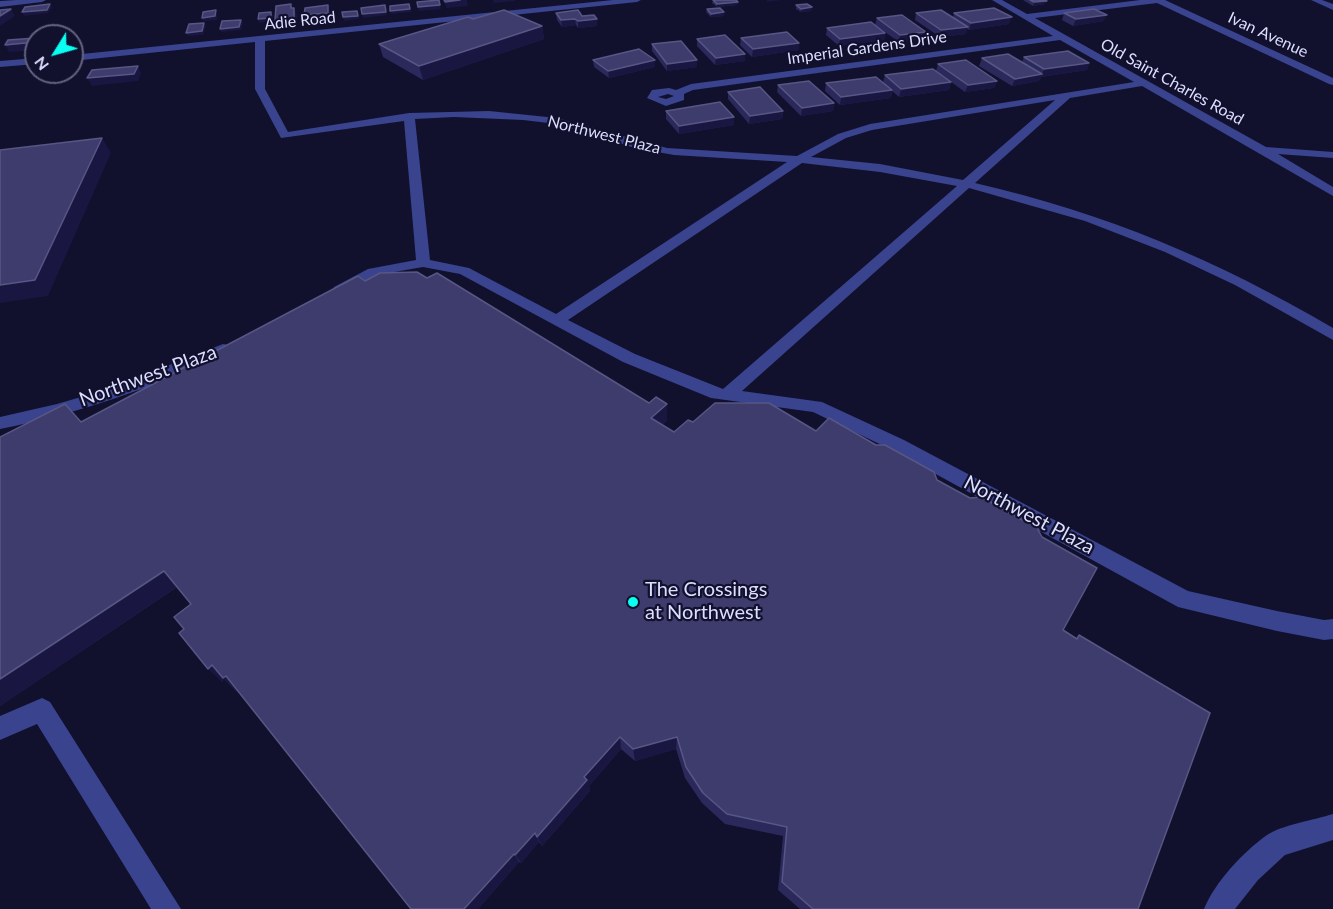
<!DOCTYPE html>
<html>
<head>
<meta charset="utf-8">
<style>
  body { margin:0 }
  #map { position:relative; width:1333px; height:909px; overflow:hidden; background:#11102d; font-family:Lato,sans-serif }
  canvas { display:block }
  .north { position:absolute; left:24px; top:24px; width:60px; height:60px; box-sizing:border-box; background:#11102d; border:2px solid #626281; border-radius:50%; rotate:233deg; font-size:16px; font-weight:700; line-height:24px; text-align:center; color:#dcdeff }
  .north::after { content:''; display:block; margin:auto; width:21px; height:27px; background:#08fff2; clip-path:polygon(50% 0,100% 100%,50% 72%,0 100%) }
</style>
</head>
<body>
<div id="map">
<canvas width="1333" height="909"></canvas>
<div class="north">N</div>
</div>
<script>
const ctx = document.querySelector('canvas').getContext('2d');
ctx.lineJoin = 'round';
function fill(path, color) { ctx.fillStyle = color; ctx.fill(path, 'evenodd'); }
function stroke(path, color, width, dash) { ctx.strokeStyle = color; ctx.lineWidth = width; ctx.lineCap = dash ? 'butt' : 'round'; ctx.setLineDash(dash || []); ctx.stroke(path); }
function label(font, color, halo, rows, align = 'center') {
  ctx.font = font + ' Lato,sans-serif'; ctx.lineWidth = 4.5; ctx.setLineDash([]); ctx.textBaseline = 'middle'; ctx.strokeStyle = halo; ctx.fillStyle = color; for (const [text, x, y, turn = 0] of rows) {
    ctx.save(); ctx.translate(x, y); ctx.rotate((+turn || 0) * Math.PI / 180); ctx.textAlign = isNaN(turn) ? turn : align; if (halo) ctx.strokeText(text, 0, 0); ctx.fillText(text, 0, 0); ctx.restore();
  }
}
const minor = new Path2D(`
  M16,0H46L42,2L0,7V1Z
  M613,0H641L637,2L265,41V89L288,132L409,113L489,111L557,118L667,148L797,156L838,134L870,124L1134,82L1060,40L693,90L684,94V100L666,106L647,98L652,90L669,88L676,90L691,84L1053,36L992,0H1002L1027,14L1140,0H1165L1333,78V85L1329,84L1157,3L1035,18L1266,147L1333,152V158L1278,154L1333,187V196L1142,86L1070,98L975,183C1108,214 1215,259 1333,328V340L1235,285L1165,252L1085,221L969,188L742,391L822,402L904,440L1188,591L1277,611L1324,620L1333,619V639L1324,640L1277,631L1178,607L892,450L813,412L711,398L623,362L460,274L423,267L377,275L344,293H334L332,290L334,287L368,269L416,260L404,121L281,138L255,89V42L72,61V55ZM668,94L674,96L666,99L658,97ZM1055,100L963,180L880,164L811,157L846,138L872,130ZM454,117L523,120L557,124L635,148L674,155L787,162L556,314L469,268L430,260L415,119ZM802,163L880,172L957,186L723,389L635,354L568,320Z
  M1311,0H1322L1333,4V10Z
  M36,58V64L0,67V61Z
  M223,344L229,345L231,349L229,353C155,387 80,413 0,429V417L57,404L108,389Z
  M42,698L50,702L181,909H151L37,724L0,740V716Z
  M1333,814V840L1285,855L1258,880L1235,909H1204C1215,882 1243,852 1267,835C1282,825 1314,820 1333,814Z`);
const wall = new Path2D(`
  M713,0H736L738,2L737,5L717,7L712,3Z
  M1023,0H1045V4L1033,6Z
  M796,5L812,7L811,11L801,12L796,9Z
  M707,9L724,16L711,17L706,12Z
  M556,13L597,19V26L578,28L576,25L562,27L557,20Z
  M916,13L953,18L954,13L1009,24L969,30L967,29L966,34L940,37L915,20Z
  M1064,13L1104,21L1073,26L1062,20Z
  M877,18L925,39L899,42L875,25Z
  M473,19L542,26L544,39L423,80L383,57L379,44Z
  M827,28L885,33L884,40L839,46L826,35Z
  M741,38L799,50L752,57L740,45Z
  M697,39L745,54V61L715,65L697,46Z
  M652,44L697,60V67L667,71L652,51Z
  M1024,57L1089,63L1087,70L1041,77L1039,81L1012,86L979,66L982,58L1022,62Z
  M593,60L655,67L609,78L594,67Z
  M938,64L997,81L994,88L965,92L936,71Z
  M885,75L951,82L949,90L899,97L892,91L891,98L840,105L825,91L826,83L883,82Z
  M778,85L834,103L833,111L801,116L777,92Z
  M728,92L783,111L782,119L749,124L728,99Z
  M666,111L734,117V125L679,134L666,119Z
  M427,278L649,403L667,404V420L662,425L674,432L693,422L816,431L937,480L1063,630L1076,638L1079,635L1138,909H800L778,890L783,836L725,824L702,803L685,778L676,749L635,761L621,749L589,786L590,791L542,846L539,842L521,863L519,862L478,909H411L237,690L236,691L224,679L222,682L184,629L191,604L177,587L0,706V437L81,422L365,281Z`);
const shadedWall = new Path2D(`
  M460,0H467L468,6L446,8L445,2Z
  M493,0H515V1L494,3Z
  M767,0H782L767,2Z
  M1047,1L1045,4L1033,6L1034,2Z
  M738,2L737,5L717,7V4Z
  M50,4L52,8L48,13L24,16L22,12Z
  M328,5L330,12V20L306,22L304,15Z
  M440,5L441,9L419,11L418,7Z
  M812,7L811,11L801,12V9Z
  M294,8L297,15L296,25L277,27L275,20Z
  M11,9L15,16L0,26V16Z
  M410,9L411,12L391,14L390,11Z
  M216,10L217,14V20L203,21L202,18Z
  M357,11L359,19L344,21L343,17Z
  M271,12L273,16L272,21L259,23L258,19Z
  M386,12L387,15L363,18L362,14Z
  M724,12V16L711,17V14Z
  M1107,15L1104,21L1073,26L1076,19Z
  M1012,17L1009,24L969,30L971,23Z
  M575,19L576,25L562,27L561,20Z
  M597,19V26L578,28V21Z
  M241,20L243,23L241,30L221,32L220,29Z
  M204,23L206,26L203,35L188,36L186,33Z
  M542,26L544,39L423,80L419,66Z
  M968,27L966,34L940,37L941,30Z
  M926,32L925,39L899,42L900,35Z
  M885,33L884,40L839,46L840,39Z
  M36,42V50L9,52L5,45Z
  M799,43V50L752,57L753,49Z
  M745,54V61L715,65L716,58Z
  M655,60V67L609,78L608,71Z
  M697,60V67L667,71V64Z
  M1089,63L1087,70L1041,77L1044,69Z
  M138,66L141,73L138,81L92,86L87,78Z
  M1042,74L1039,81L1012,86L1015,79Z
  M997,81L994,88L965,92L968,85Z
  M951,82L949,90L899,97L901,89Z
  M892,90L891,98L840,105L841,97Z
  M834,103L833,111L801,116L802,108Z
  M783,111L782,119L749,124L750,116Z
  M734,117V125L679,134V126Z
  M102,138L111,153L48,296L0,303V285Z
  M667,404V420L651,434V418Z
  M164,571L178,586L0,706V679Z
  M212,665L226,676L240,689L236,691L224,679L222,682L208,669Z
  M620,737L621,749L589,786L590,791L542,846L537,837L584,777Z
  M677,737L676,749L635,761L633,749Z
  M535,833L539,842L521,863L515,855Z
  M514,854L519,862L478,909H464Z`);
const building = new Path2D(`
  M439,0L440,5L418,7L417,2Z
  M444,0H460L445,2Z
  M713,0H736L738,2L717,4Z
  M1030,0H1045L1047,1L1034,2Z
  M50,4L47,10L22,12L25,7Z
  M291,4V8H294V18L275,20L276,6Z
  M409,4L410,9L390,11V6Z
  M807,4L812,7L801,9L796,5Z
  M328,5V13L304,15L305,8Z
  M385,5L386,12L362,14L361,8Z
  M720,8L724,12L711,14L707,9Z
  M994,8L1012,17L971,23L954,13Z
  M11,9L0,16V10Z
  M1094,9L1107,15L1076,19L1064,13Z
  M216,10L215,16L202,18L203,12Z
  M504,10L542,26L419,66L379,44L468,17L473,19Z
  M578,10L582,16L594,15L597,19L578,21L575,19L561,20L556,13Z
  M941,10L968,27L941,30L916,13Z
  M357,11L358,16L343,17L342,12Z
  M271,12V18L258,19L259,13Z
  M902,15L926,32L900,35L877,18Z
  M241,20L239,27L220,29L222,21Z
  M871,22L885,33L840,39L827,28Z
  M204,23L202,31L186,33L189,24Z
  M787,32L799,43L753,49L741,38Z
  M725,35L745,54L716,58L697,39Z
  M36,38V42L5,45L8,40Z
  M681,41L697,60L667,64L652,44Z
  M639,49L655,60L608,71L593,60Z
  M1068,51L1089,63L1044,69L1024,57Z
  M1008,54L1042,74L1015,79L982,58Z
  M966,60L997,81L968,85L938,64Z
  M138,66L134,74L87,78L92,70Z
  M933,69L951,82L901,89L885,75Z
  M876,77L892,90L841,97L826,83Z
  M809,81L834,103L802,108L778,85Z
  M760,87L783,111L750,116L728,92Z
  M720,102L734,117L679,126L666,111Z
  M102,138L35,280L0,285V150Z
  M417,272L427,278L437,273L649,403L656,397L667,404L651,418L674,432L688,420L693,422L715,403H769L816,431L829,418L876,445H885L934,472L937,480L970,498L981,497L1037,528L1042,537L1097,568L1063,630L1077,639L1079,635L1210,713L1138,909H813L782,882L787,827L727,814L703,793L686,767L677,737L633,749L620,737L584,777L587,780L537,837L535,833L515,855L514,854L464,909H411L226,676L223,678L212,665L208,669L179,633L184,629L174,617L191,604L164,571L0,679V437L65,404L81,422L358,276L365,281L380,273Z`);
const markers = [
  [633,602,6,"#08fff2"]
];
const farStreetnames = [
  ["Adie Road",300,21,-6],
  ["Ivan Avenue",1268,35,25],
  ["Imperial Gardens Drive",867,48,-8],
  ["Old Saint Charles Road",1172,82,29],
  ["Northwest Plaza",604,135,14]
];
const streetNames = [
  ["Northwest Plaza",148,376,-20],
  ["Northwest Plaza",1029,515,28]
];
const poiNames = [
  ["The Crossings",645,590],
  ["at Northwest",645,613]
];
fill(minor, '#39438e');
fill(wall, '#2b295b');
fill(shadedWall, '#191741');
fill(building, '#3e3c6d');
stroke(building, '#575684', 1.5);
for (const [x, y, r, color] of markers) { const dot = new Path2D(); dot.arc(x, y, r, 0, 2 * Math.PI); ctx.fillStyle = color; ctx.fill(dot); stroke(dot, '#11102d', 2); }
label('16px', '#dcdeff', '#11102d', farStreetnames);
label('20px', '#dcdeff', '#11102d', streetNames);
label('20px', '#dcdeff', '#11102d', poiNames, 'left');
</script>
</body>
</html>
